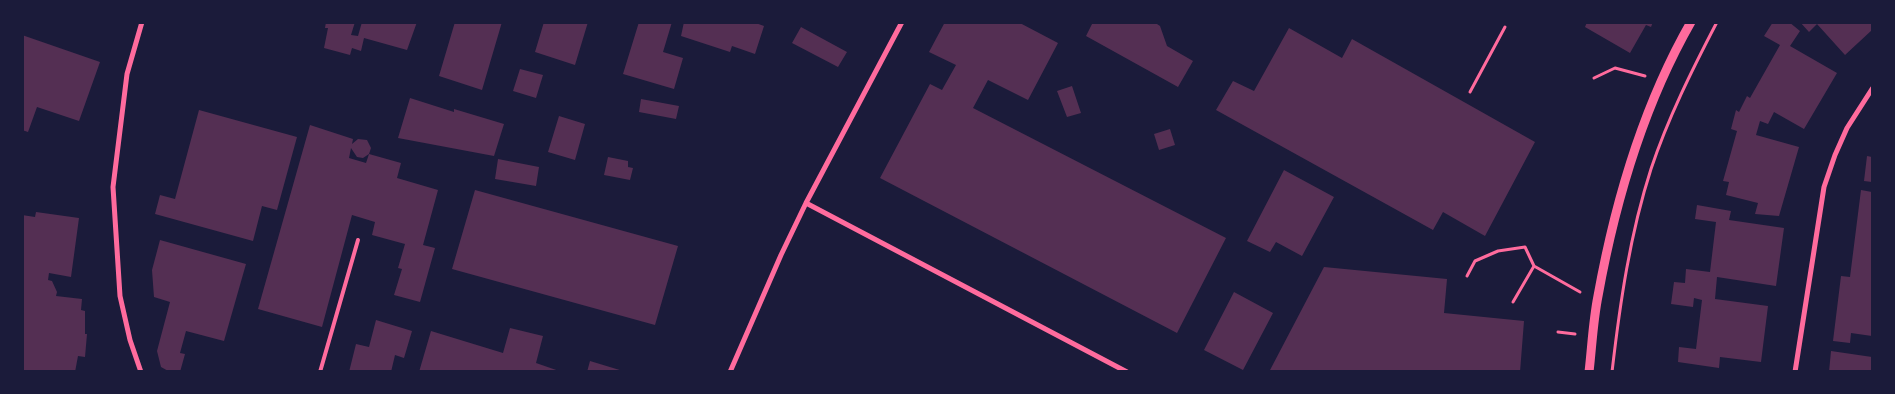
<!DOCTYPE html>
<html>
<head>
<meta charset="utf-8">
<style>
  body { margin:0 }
  #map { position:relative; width:1895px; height:394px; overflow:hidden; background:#1b1b3a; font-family:Montserrat,sans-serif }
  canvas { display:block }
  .frame { position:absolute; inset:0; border:24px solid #1b1b3a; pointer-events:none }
</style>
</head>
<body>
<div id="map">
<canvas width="1895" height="394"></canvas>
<div class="frame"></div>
</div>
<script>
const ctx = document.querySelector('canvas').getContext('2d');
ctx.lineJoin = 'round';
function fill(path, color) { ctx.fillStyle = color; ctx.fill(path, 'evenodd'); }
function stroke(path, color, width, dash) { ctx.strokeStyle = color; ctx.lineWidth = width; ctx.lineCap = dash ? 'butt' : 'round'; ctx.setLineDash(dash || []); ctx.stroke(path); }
const building = new Path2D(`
  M326,22H355L351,35L358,36L362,22H417L407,50L364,38L361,51L352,48L350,55L324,48L328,28H325Z
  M455,22H502L482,90L439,76Z
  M544,22H588L575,65L535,52Z
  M639,22H672L663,52L683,58L674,89L623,74Z
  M684,22H753L764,26L755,54L732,46L730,52L681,36Z
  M945,22H1018L1058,43L1028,100L988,80L973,108L1226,238L1177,333L880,178L930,84L942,90L956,65L929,52Z
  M1093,22H1154L1160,26L1167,46L1193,61L1178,87L1086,36Z
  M1587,22H1653L1651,27L1646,25L1630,53L1585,27Z
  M1773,22H1789L1800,31L1790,46L1837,73L1804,129L1774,112L1768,124L1760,121L1756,135L1799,147L1779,216L1755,214L1758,203L1726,195L1729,182L1723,181L1737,131L1731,129L1736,110L1739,112L1747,96L1750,98L1780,45L1764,36Z
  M1800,22H1872V30L1845,55L1817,24L1809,32Z
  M801,27L847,52L838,67L792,43Z
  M1289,28L1342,58L1352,39L1535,142L1485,236L1443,212L1433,230L1216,110L1233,81L1254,91Z
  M22,35L100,62L79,121L37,107L28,132L22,130Z
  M520,69L543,75L536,98L513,91Z
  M1072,86L1081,113L1067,117L1057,91Z
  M410,98L454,112V109L504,124L494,156L398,138Z
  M641,99L679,106L676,119L639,112Z
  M199,110L297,137L277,210L262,206L253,241L155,214L160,195L175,199Z
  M559,116L585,124L575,160L548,152Z
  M310,125L353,139L352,144L358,139L367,140L371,148L369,154L401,163L397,178L438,190L423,245L435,248L420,302L394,295L402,269L398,268L405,244L372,235L375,222L352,215L322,327L258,309ZM351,148L357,157L363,158L369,154L366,163L349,158Z
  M1170,129L1175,145L1159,150L1154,134Z
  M1867,156L1872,157V182L1864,181Z
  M608,157L628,161V167L633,168L630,180L604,175Z
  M498,159L539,167L536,186L495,179Z
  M1284,170L1334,197L1302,256L1276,242L1270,252L1247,241Z
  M475,190L678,246L655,325L452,269Z
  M1861,190L1872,192V336L1851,333L1850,343L1833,341L1841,276L1850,277Z
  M1697,205L1731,211L1729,220L1784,228L1776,286L1717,277L1715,299L1768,306L1761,362L1720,357L1719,368L1678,362L1679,347L1696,349L1702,300L1694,298L1693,307L1671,304L1674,282L1685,283L1686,269L1710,272L1716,222L1695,219Z
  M36,212L79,218L71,277L49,273L48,280L52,281L57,292L56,296L82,299L81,310L85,311V334H87L85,357L78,356L75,372H22V215L35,217Z
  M160,240L246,264L224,341L186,331L180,353L185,354L180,372H170L161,367L157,351L170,302L154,297L152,270Z
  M1324,267L1447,279L1444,313L1524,321L1520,372H1269Z
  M1234,292L1273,313L1243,370L1204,350Z
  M376,320L412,331L404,358L395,355L391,372H349L356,344L369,347Z
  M510,328L543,336L536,363L562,372H419L431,331L503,353Z
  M1831,351L1872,357V372H1829Z
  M590,361L623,371V372H587Z`);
const path = new Path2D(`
  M1594,78L1615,68L1645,76
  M1470,92L1505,27
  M1467,276L1475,261L1498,251L1525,247L1534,266L1580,292
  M1513,302L1534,266
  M1558,332L1575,334
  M1612,372C1620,303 1630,234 1651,169C1668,118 1692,70 1717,22`);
const service = new Path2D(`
  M320,372L358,240`);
const minor = new Path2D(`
  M806,203L1127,372
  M141,372L130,340L120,296L113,187L127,74L142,22
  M730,372L781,255L806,203L902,22
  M1795,372L1824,187L1835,155L1847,128L1872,89`);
const tertiary = new Path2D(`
  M1589,372C1592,346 1593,321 1598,296C1615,202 1643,106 1691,22`);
fill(building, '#542f53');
stroke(path, '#ff6b9d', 3);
stroke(service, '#ff6b9d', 4);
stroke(minor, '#ff6b9d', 5);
stroke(tertiary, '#ff6b9d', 9);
</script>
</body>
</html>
